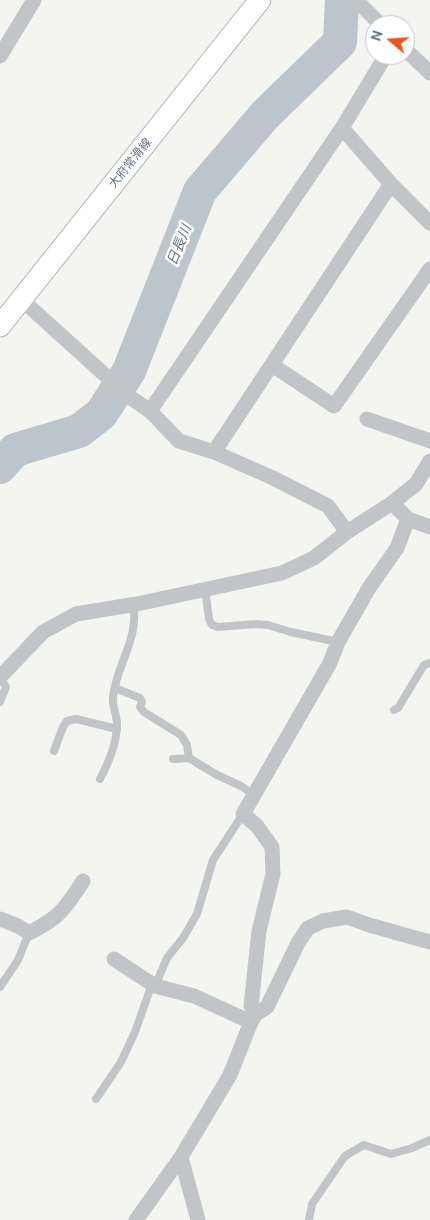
<!DOCTYPE html>
<html>
<head>
<meta charset="utf-8">
<style>
  body { margin:0 }
  #map { position:relative; width:430px; height:1220px; overflow:hidden; background:#f4f5f0; font-family:Ubuntu,sans-serif }
  canvas { display:block }
  .north { position:absolute; left:365px; top:15px; width:50px; height:50px; box-sizing:border-box; background:#fff; border:1px solid #c1c7cd; border-radius:50%; rotate:288deg; font-size:14px; font-weight:700; line-height:20px; text-align:center; color:#637282 }
  .north::after { content:''; display:block; margin:auto; width:18px; height:22px; background:#e55920; clip-path:polygon(50% 0,100% 100%,50% 72%,0 100%) }
</style>
</head>
<body>
<div id="map">
<canvas width="430" height="1220"></canvas>
<div class="north">N</div>
</div>
<script>
const ctx = document.querySelector('canvas').getContext('2d');
ctx.lineJoin = 'round';
function stroke(path, color, width, dash) { ctx.strokeStyle = color; ctx.lineWidth = width; ctx.lineCap = dash ? 'butt' : 'round'; ctx.setLineDash(dash || []); ctx.stroke(path); }
function label(font, color, halo, rows, align = 'center') {
  ctx.font = font + ' Ubuntu,"Noto Sans JP",sans-serif'; ctx.lineWidth = 5; ctx.setLineDash([]); ctx.textBaseline = 'middle'; ctx.strokeStyle = halo; ctx.fillStyle = color; for (const [text, x, y, turn = 0] of rows) {
    ctx.save(); ctx.translate(x, y); ctx.rotate((+turn || 0) * Math.PI / 180); ctx.textAlign = isNaN(turn) ? turn : align; if (halo) ctx.strokeText(text, 0, 0); ctx.fillText(text, 0, 0); ctx.restore();
  }
}
const river = new Path2D(`
  M0,467L15,450L79,431L101,414L129,371L200,191L265,115L340,42L342,0`);
const lane = new Path2D(`
  M205,589L209,619L212,625L218,627L256,624L268,625L291,632L338,642
  M0,677L6,687L0,702
  M115,688L140,698L142,702L140,707L144,712L181,735L187,745L189,758
  M394,710L398,708L424,665L430,663
  M54,751L63,727L67,721L76,719L117,729
  M173,759L189,758L217,775L241,786L254,795
  M100,779C109,762 117,743 117,724C117,715 112,706 113,697C116,665 140,638 133,604
  M155,986L167,958L183,938L197,914L213,860L243,814
  M0,987L18,960L29,933
  M96,1099L121,1062L135,1032L152,984
  M309,1220L312,1204L345,1156L364,1145L391,1154L412,1148L430,1140`);
const street = new Path2D(`
  M356,0L381,25
  M405,49L430,73
  M0,56L34,0
  M391,184L430,223
  M21,299L127,395L150,411L179,441L214,452L273,478L328,506L347,532
  M272,365L334,406L430,269
  M150,411L342,128L386,55
  M367,419L430,441
  M214,452L391,184L342,128
  M408,519L430,527
  M0,677L43,632L76,614L137,604L282,573L314,558L347,532L392,503L416,484L430,461
  M0,919L18,926L29,933C59,918 65,909 83,881
  M114,959L155,986L194,996L251,1022
  M256,1014L251,1006L259,931L273,874L272,847L257,826L243,814L330,663L338,642L369,588L397,548L408,519L392,503
  M181,1157L198,1220
  M136,1220L181,1157L230,1075L251,1022L256,1014L267,1007L298,943L308,928L323,921L347,917L369,925L430,942`);
const secondary = new Path2D(`
  M0,326L260,0`);
const streetNames = [
  ["大府常滑線",130,163,-51]
];
const waterNames = [
  ["日長川",179,245,-68]
];
stroke(river, '#bbc5cb', 34);
stroke(secondary, '#b4b8bd', 23);
stroke(lane, '#c1c5c8', 8);
stroke(street, '#c1c5c8', 15);
stroke(secondary, '#fff', 21);
label('12px', '#637282', '#fff', streetNames);
label('italic 14px', '#5f757f', '#fff', waterNames);
</script>
</body>
</html>
